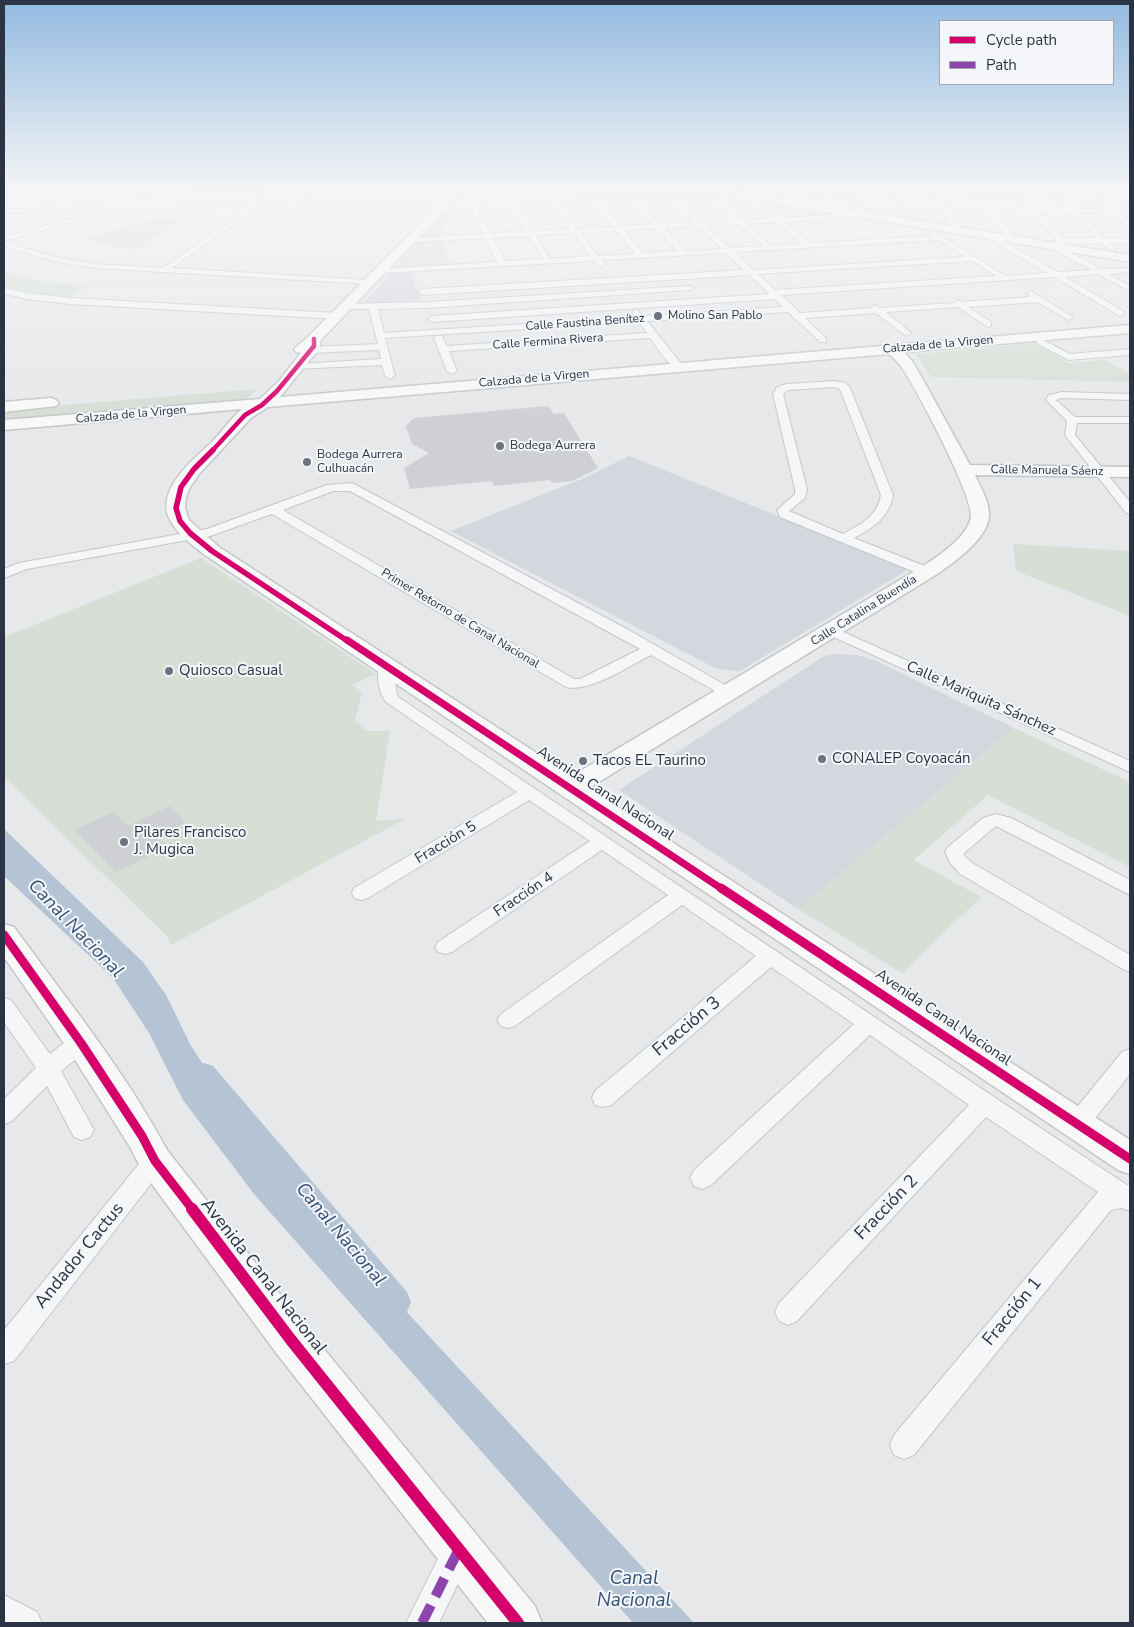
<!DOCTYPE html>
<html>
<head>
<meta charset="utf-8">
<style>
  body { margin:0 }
  #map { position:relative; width:1134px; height:1627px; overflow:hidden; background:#e6e8ea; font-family:"Nunito Sans",sans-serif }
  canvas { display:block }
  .frame { position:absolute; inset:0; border:5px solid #2b3445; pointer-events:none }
  .legend { position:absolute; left:939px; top:20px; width:175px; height:65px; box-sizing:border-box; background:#f4f6f9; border:1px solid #a4a8b1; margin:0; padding:6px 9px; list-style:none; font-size:15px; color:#2b3445 }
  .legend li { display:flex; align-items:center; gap:10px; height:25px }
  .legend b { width:25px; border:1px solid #a4a8b1 }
</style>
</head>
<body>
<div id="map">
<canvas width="1134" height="1627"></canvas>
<div class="frame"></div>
<ul class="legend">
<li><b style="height:6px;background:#d6006c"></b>Cycle path</li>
<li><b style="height:6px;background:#8e44ad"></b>Path</li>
</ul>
</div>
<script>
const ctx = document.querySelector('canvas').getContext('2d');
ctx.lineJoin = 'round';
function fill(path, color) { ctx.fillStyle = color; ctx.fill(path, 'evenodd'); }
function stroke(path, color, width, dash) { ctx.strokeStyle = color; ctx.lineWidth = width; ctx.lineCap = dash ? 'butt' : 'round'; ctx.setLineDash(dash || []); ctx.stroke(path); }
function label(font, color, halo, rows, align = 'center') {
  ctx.font = font + ' "Nunito Sans",sans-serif'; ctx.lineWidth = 4; ctx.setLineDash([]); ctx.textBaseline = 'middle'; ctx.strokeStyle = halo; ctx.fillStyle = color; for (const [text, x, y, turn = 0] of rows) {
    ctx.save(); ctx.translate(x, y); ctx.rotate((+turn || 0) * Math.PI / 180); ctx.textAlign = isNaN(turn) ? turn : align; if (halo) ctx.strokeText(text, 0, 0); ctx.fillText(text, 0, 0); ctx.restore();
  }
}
const built = new Path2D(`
  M411,271L421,302L362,305L390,273Z
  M629,456L909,569L740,671L717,669L451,531L587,477Z
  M837,654L857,655L874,660L1014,728L798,909L619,790L824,656Z`);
const green = new Path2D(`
  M190,190H270L244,209L168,205Z
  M762,201L849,215L786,218Z
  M446,206H456L439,238L452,265L395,268L409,244Z
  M154,219L183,220L137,249L105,245L84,238Z
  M4,273L51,283L87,286L70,297L39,295L4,286Z
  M1036,343L1067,363L1105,360L1130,374V382L931,377L916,354Z
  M256,389L245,402L4,422V410Z
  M1013,544L1130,551V616L1016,571Z
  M201,558L376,674L352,685L362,692L355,721L367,731H390L376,821L405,819L171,945L167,936L4,777V637Z
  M1014,728L1130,782V867L988,795L914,860L981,897L902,973L798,909Z`);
const water = new Path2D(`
  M4,829L143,962L166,995L190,1044L231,1108L283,1178L694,1623H633L254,1194L183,1100L149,1033L113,978L4,876Z`);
const canal = new Path2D(`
  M204,1063L213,1066L407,1292L411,1302L407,1312L396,1317L385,1312L195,1080L191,1073L195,1066Z`);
const building = new Path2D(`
  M548,406L554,414L564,413L598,468L573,481L552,483L550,480L494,486L492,481L410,489L404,468L429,453L412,444L406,426L414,418Z
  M169,806L186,822L157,837L167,846L116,873L75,830L113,812L128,826Z`);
const street = new Path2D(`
  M145,190H153L134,202L249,209L252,211L172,268L369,280L373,282L369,284L94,268L53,261L4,246V242L54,257L94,264L163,268L242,213L127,206L4,241V237L108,209L124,203Z
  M309,190H317L296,206H292V204Z
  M545,190L548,191L552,196L587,194L584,190H591L594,194L624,192L623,190H706L741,220L771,218L748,198V196L750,195L780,218L864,213L868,215L864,217L785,222L812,243L933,236L927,232L931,230L1006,276L1047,273L988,238V234H991L1057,272L1091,270L1051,248V244H1054L1101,269L1130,268V272L1109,274L1130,286V291L1098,274L1065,277L1123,311L1124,313L1120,316L1054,277L781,295L800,313L871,308L875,305L880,308L953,303L957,300L961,302L1030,297L1027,294L1031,291L1073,317L1069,320L1066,319L1038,302L968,307L991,322V326L988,327L958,307L886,312L909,331L911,333L906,336L876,313L805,318L826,338V342H820L788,312L647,321L684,367L679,370C667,365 658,348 650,338L449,351L457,371L452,374L447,371L434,338L436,336H442L447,346L647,333L639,322L385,338L395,376L390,379L385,376L382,365L294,369L292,367L297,364L381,359L379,350L311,353L306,350L311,347L378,344L369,309H342L341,307L345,304L427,302L690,286L694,288L690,290L427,308L378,309L384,333L635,317L632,312L636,309L643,316L783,307L774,299L432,322L428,319L432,316L769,294L749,275L422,295L418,292L422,289L744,270L726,253L602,260L605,265L601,267L594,261L381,273L377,271L381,269L497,262L485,238L411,242L407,240L411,238L483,234L469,204L458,205L455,203L456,202L546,196L543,192ZM700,192L733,220L702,222L672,194ZM664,194L694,222L661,224L635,196ZM628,196L653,224L620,226L597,198ZM590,198L613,227L577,229L555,200ZM549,200L570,229L533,231L515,202ZM508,202L526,231L490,233L475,204ZM776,222L803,244L772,246L746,224ZM738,224L763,246L730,248L706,226ZM698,226L722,249L685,251L665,228ZM657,229L677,251L643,253L624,230ZM616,231L635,254L598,256L581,233ZM573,233L590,256L550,259L536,235ZM529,236L543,259L505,261L493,238ZM939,240L966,257L753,270L735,252ZM973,261L996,276L775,290L758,274Z
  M771,190H777V198H773Z
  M888,190H894L902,205L940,206L929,190H936L947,206L984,207L973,192L967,190H1019L1035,208H1067L1049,190H1056L1075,209H1109L1089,190H1096L1117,210H1130V214H1121L1130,222V228L1113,214L1079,213L1105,238L1130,239V243H1110L1116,249L1112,251L1101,243L1055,244L1054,242L1057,240L1031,212L994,211L1012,234L1008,236H1005L987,211L950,210L959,226L955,228L951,226L943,210L864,208L858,212L855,210L862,204L895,205ZM980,192L1014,193L1027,208L991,207ZM1039,212L1071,213L1097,238H1063Z
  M815,193L855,194L858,196L855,198L813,196L812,195Z
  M4,200L64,202L67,204L55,212L4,213V209L53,208L57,206L4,204Z
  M4,288L26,293L71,298L337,313L341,316L337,319L71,304L26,299L4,293Z
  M1041,339L1070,354L1130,349V355L1068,360L1038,344L1036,342Z
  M834,381L846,383L850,388L893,495C889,518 873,528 854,538L932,569L934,572L932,575H922L780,517L777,510L795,494V489L773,394L777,387L787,384ZM834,387L840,389L881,495C877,517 861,524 843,534L789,511L805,498L807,489L783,394L788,390Z
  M1062,392L1130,394V400L1062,398L1056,400L1075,417H1130V423H1077L1075,435L1130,502V514L1126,513L1065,435L1067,421L1046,400L1049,395Z
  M352,483L625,628L734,690L737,693L734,696H724L651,655C629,666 589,693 566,687L272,514L210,536L27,569L4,578V569L19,563L207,529L327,485ZM333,491H350L640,649L580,679H574L283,510Z
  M832,627L1130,761V772L827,634L825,631L827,628Z
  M386,663L391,664C397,672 394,687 398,697C641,859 882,1024 1127,1185L1130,1184V1211L1122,1208L1111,1210L914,1455L904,1459L894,1455L890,1445L894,1435L1098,1192L986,1117L797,1321L788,1325L779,1321L775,1312L779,1303L969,1105L870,1035L710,1186L702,1189L694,1186L690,1178L694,1170L854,1024L771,967L611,1105L603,1107L595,1105L592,1098L595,1091L756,956L682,905L515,1026L508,1028L501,1026L497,1020L501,1014L668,895L602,850L452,952L445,954L438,952L435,947L438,942L590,841L529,800L368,898L361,900L354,898L352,893L354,888L517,792L386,702C379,693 375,674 381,664Z
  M996,814L1011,818L1130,880V895L996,826L964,853V856L974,864L1130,955V972L1123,969L960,874L950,863L945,851L948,847L983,818Z
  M4,998L11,1000L50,1054C62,1045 74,1032 89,1037L92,1043L89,1049L61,1071L94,1130L90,1137L82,1140L74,1137L47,1086L12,1121L4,1124V1099L36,1068L4,1022Z
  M1130,1049V1074L1085,1131L1077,1134L1069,1131L1066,1124L1069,1117L1122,1052Z
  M155,1151L163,1154L167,1161L163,1168L14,1361L4,1364V1330L147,1154Z
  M458,1537L469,1541L473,1552L439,1623H406L447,1541Z
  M4,1595L37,1612L42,1623H4Z`);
const secondary = new Path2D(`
  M453,190H464L321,340L319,349L280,397L1130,325V333L904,352L912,361L926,385L970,465L1130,467V477L975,475C981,488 990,503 989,516C988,539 951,565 934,576L589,788L1130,1140V1174L1118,1170L205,555C192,545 178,535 170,520C155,491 192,460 211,443C222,432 230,419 242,409L4,430V420L260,399L279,381L301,353L296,352L294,349L309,336ZM889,354C893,357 897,361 900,365C915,386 973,495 971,517C968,537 936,558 920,568L572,776L219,547L189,520L185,508L186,497L190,487L200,473L251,418L268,407Z
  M706,190H731L1130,255V262L711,193Z
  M51,398L56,400L59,403L56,406L4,412V402Z
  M4,924L14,927C67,1000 125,1071 167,1150L305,1326L535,1606L542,1623H488L277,1354L143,1172L130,1147L70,1052L4,957Z`);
const quiet = new Path2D(`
  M422,1623L459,1549`);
const cyclewayFar4 = new Path2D(`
  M212,451L245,415L262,405L277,391L314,346V339`);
const cyclewayFar3 = new Path2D(`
  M213,450L194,469L181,487L176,508L180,521L190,533L212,551L349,642`);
const cyclewayFar2 = new Path2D(`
  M347,640L722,889`);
const cyclewayFar1 = new Path2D(`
  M721,888L1130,1159
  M4,935L81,1043L142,1136L155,1161L193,1210`);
const cycleway = new Path2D(`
  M192,1209L291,1340L518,1623`);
const markers = [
  [658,316,5,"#6c737f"],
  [500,446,5,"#6c737f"],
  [307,462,5,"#6c737f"],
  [169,671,5,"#6c737f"],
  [822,759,5,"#6c737f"],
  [583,761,5,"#6c737f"],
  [124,842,5,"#6c737f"]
];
const farPoinames = [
  ["Molino San Pablo",668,316],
  ["Bodega Aurrera",510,446],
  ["Bodega Aurrera",317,455],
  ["Culhuacán",317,469]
];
const farStreetnames = [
  ["Calle Faustina Benítez",585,323,-4],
  ["Calle Fermina Rivera",548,342,-4],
  ["Calzada de la Virgen",938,345,-5],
  ["Calzada de la Virgen",534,379,-5],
  ["Calzada de la Virgen",131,415,-5],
  ["Calle Manuela Sáenz",1047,471,1],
  ["Calle Catalina Buendía",864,611,-32],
  ["Primer Retorno de Canal Nacional",460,619,31]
];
const poiNames = [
  ["Quiosco Casual",179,671],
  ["CONALEP Coyoacán",832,759],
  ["Tacos EL Taurino",593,761],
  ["Pilares Francisco",134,833],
  ["J. Mugica",134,850]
];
const streetNames = [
  ["Calle Mariquita Sánchez",981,699,24],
  ["Avenida Canal Nacional",605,794,33],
  ["Fracción 5",446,843,-31],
  ["Fracción 4",524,895,-34],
  ["Avenida Canal Nacional",943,1018,34]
];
const nearStreetnames = [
  ["Fracción 3",687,1027,-40],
  ["Fracción 2",887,1208,-46],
  ["Andador Cactus",80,1256,-51],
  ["Avenida Canal Nacional",263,1277,52],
  ["Fracción 1",1013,1312,-51]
];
const nearWaternames = [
  ["Canal Nacional",75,929,46],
  ["Canal Nacional",340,1235,50],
  ["Canal",634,1579],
  ["Nacional",634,1601]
];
fill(built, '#d4d7dd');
fill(green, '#d6ded6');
fill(water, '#b4c4d5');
fill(canal, '#b4c4d5');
fill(building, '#ced0d3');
stroke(street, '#c4c6c8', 2);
stroke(secondary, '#c4c6c8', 3);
fill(street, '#f5f6f7');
fill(secondary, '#f8f8f8');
stroke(quiet, '#8e44ad', 10, [20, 10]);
stroke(cyclewayFar4, '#d6006c', 4.5);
stroke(cyclewayFar3, '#d6006c', 5.5);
stroke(cyclewayFar2, '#d6006c', 7);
stroke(cyclewayFar1, '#d6006c', 9);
stroke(cycleway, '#d6006c', 12);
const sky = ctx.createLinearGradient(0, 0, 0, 418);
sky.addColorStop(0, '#93bae0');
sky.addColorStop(0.45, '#f4f5f6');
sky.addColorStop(1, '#f4f5f600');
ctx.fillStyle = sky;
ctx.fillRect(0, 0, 1134, 418);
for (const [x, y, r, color] of markers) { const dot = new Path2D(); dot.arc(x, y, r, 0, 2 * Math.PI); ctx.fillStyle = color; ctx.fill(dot); stroke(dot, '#f4f6f9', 2); }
label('12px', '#2b3445', '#f4f6f9', farPoinames, 'left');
label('12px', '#2b3445', '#f4f6f9', farStreetnames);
label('15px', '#2b3445', '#f4f6f9', poiNames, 'left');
label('15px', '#2b3445', '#f4f6f9', streetNames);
label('18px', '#2b3445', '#f4f6f9', nearStreetnames);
label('italic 19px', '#34527a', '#f4f6f9', nearWaternames);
</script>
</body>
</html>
